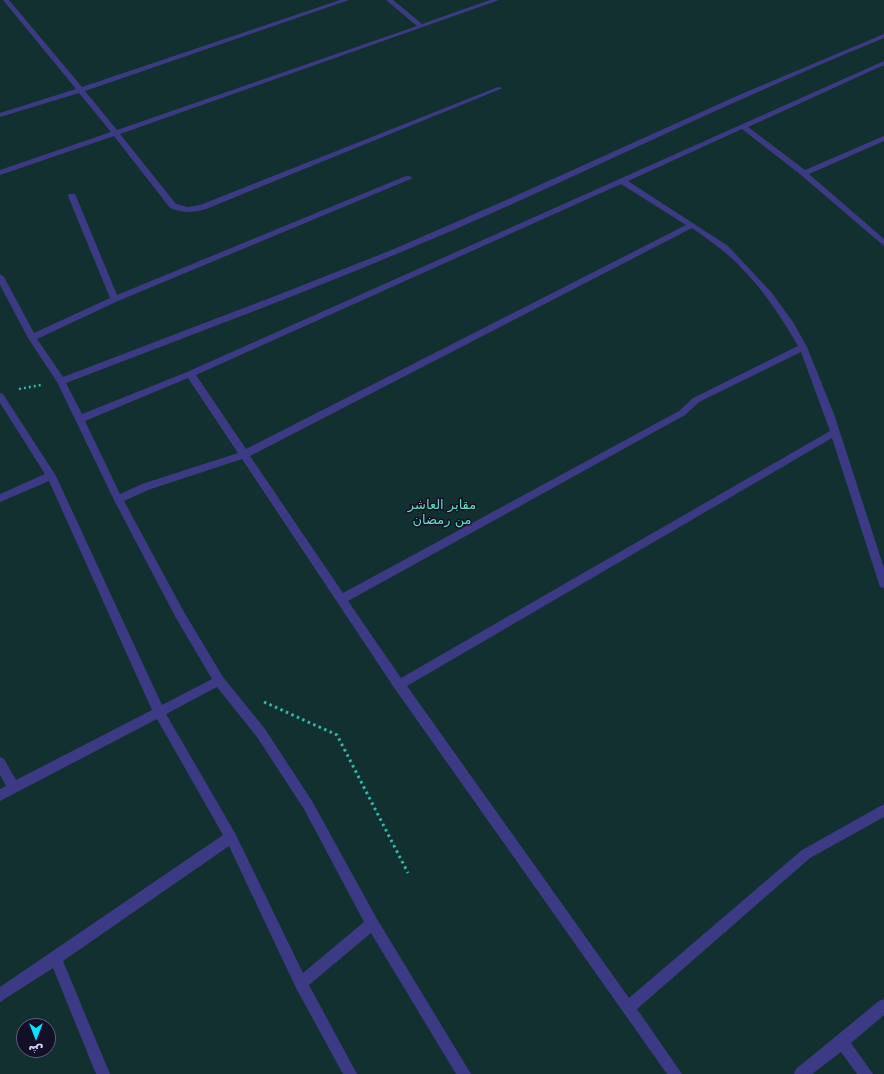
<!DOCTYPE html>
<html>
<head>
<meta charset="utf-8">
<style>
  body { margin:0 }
  #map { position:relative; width:884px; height:1074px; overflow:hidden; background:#130f26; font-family:"DejaVu Sans",Cairo,sans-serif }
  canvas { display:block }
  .north { position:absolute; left:16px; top:1018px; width:40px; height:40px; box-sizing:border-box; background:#130f26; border:1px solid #625e7d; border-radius:50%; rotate:180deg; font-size:11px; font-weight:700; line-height:16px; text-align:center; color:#d9d4ff }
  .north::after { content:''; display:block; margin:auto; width:14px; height:18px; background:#00e5ff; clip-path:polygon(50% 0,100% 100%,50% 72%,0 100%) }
</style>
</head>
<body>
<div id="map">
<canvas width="884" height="1074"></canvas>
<div class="north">ش</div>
</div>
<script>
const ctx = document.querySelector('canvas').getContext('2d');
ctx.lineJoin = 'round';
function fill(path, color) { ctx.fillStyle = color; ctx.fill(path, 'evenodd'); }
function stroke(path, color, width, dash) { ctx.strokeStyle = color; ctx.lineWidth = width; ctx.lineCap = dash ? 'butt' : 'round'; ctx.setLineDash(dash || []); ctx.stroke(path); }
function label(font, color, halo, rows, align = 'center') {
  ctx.font = font + ' "DejaVu Sans",Cairo,sans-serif'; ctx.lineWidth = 3; ctx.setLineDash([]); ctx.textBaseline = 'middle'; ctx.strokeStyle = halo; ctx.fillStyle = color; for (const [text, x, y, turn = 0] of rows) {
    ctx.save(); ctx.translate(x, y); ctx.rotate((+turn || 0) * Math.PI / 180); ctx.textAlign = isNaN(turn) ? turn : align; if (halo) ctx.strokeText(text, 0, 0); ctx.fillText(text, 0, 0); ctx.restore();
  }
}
const green = new Path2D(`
  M0,0H884V1074H0ZM24,1026H48V1050H24Z`);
const pathFar1 = new Path2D(`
  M19,389L41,385`);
const path = new Path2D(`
  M264,702L337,735L408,873`);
const service = new Path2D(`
  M3,0H9L82,87L340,0H349L85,91L117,130L417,26L386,0H393L422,24L490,0H499L120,134L176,204L188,207L200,205L498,87L503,88L206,209C193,213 183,213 170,208L114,136L0,175V170L111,132L79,93L0,117V113L76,89Z
  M884,34V38C739,97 599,166 456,229C328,284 197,333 66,383L82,414L187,372L884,61V65L748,127L805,170L884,136V141L809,174L884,239V246L801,175L742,129L628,181L728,246L772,293L793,322L807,347L834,414L884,568V588L880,587L879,584L832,438L407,686L629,998L802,850L884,804V817L810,858L637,1009L682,1074H667L395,689L242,459L148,490L124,501L184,612L223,677L265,729L312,801L377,919L471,1074H456L371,933L309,985L357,1074H343L296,988L229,846L63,961L110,1074H96L53,968L0,1002V987L223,835L157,719L0,801V789L6,786L0,775V757L4,759L16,780L152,710L49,481L0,502V494L45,474L0,403V393L3,394L56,476L162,705L212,679L176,618L115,502L57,382L28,338L0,285V274L4,277L34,333L110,298L68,196L69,194H75L76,196L117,295L406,176H409L413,178L118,301L37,339L63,377L283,293L394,249L504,201L739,95ZM621,184L686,225L246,449L196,375ZM692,228C702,235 712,242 722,250C753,275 778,311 798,346L693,398L679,411L343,593L250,456ZM801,352L830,431L401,678L348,601L685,415L699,402ZM188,378L238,453L142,484L120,494L85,421ZM217,687L257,737L304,809L364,922L303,973L235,833L166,714Z
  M884,999V1015L851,1043L873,1074H857L841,1052L812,1074H794L796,1069L879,1001Z`);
const parkNames = [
  ["مقابر العاشر",442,506],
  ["من رمضان",442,521]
];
fill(green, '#12302f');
stroke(pathFar1, '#2fb8b0', 2.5, [2, 3]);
stroke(path, '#2fb8b0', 3, [2.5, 3.5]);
fill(service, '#3d3a85');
label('13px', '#5fe0c0', '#130f26', parkNames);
</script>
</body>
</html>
